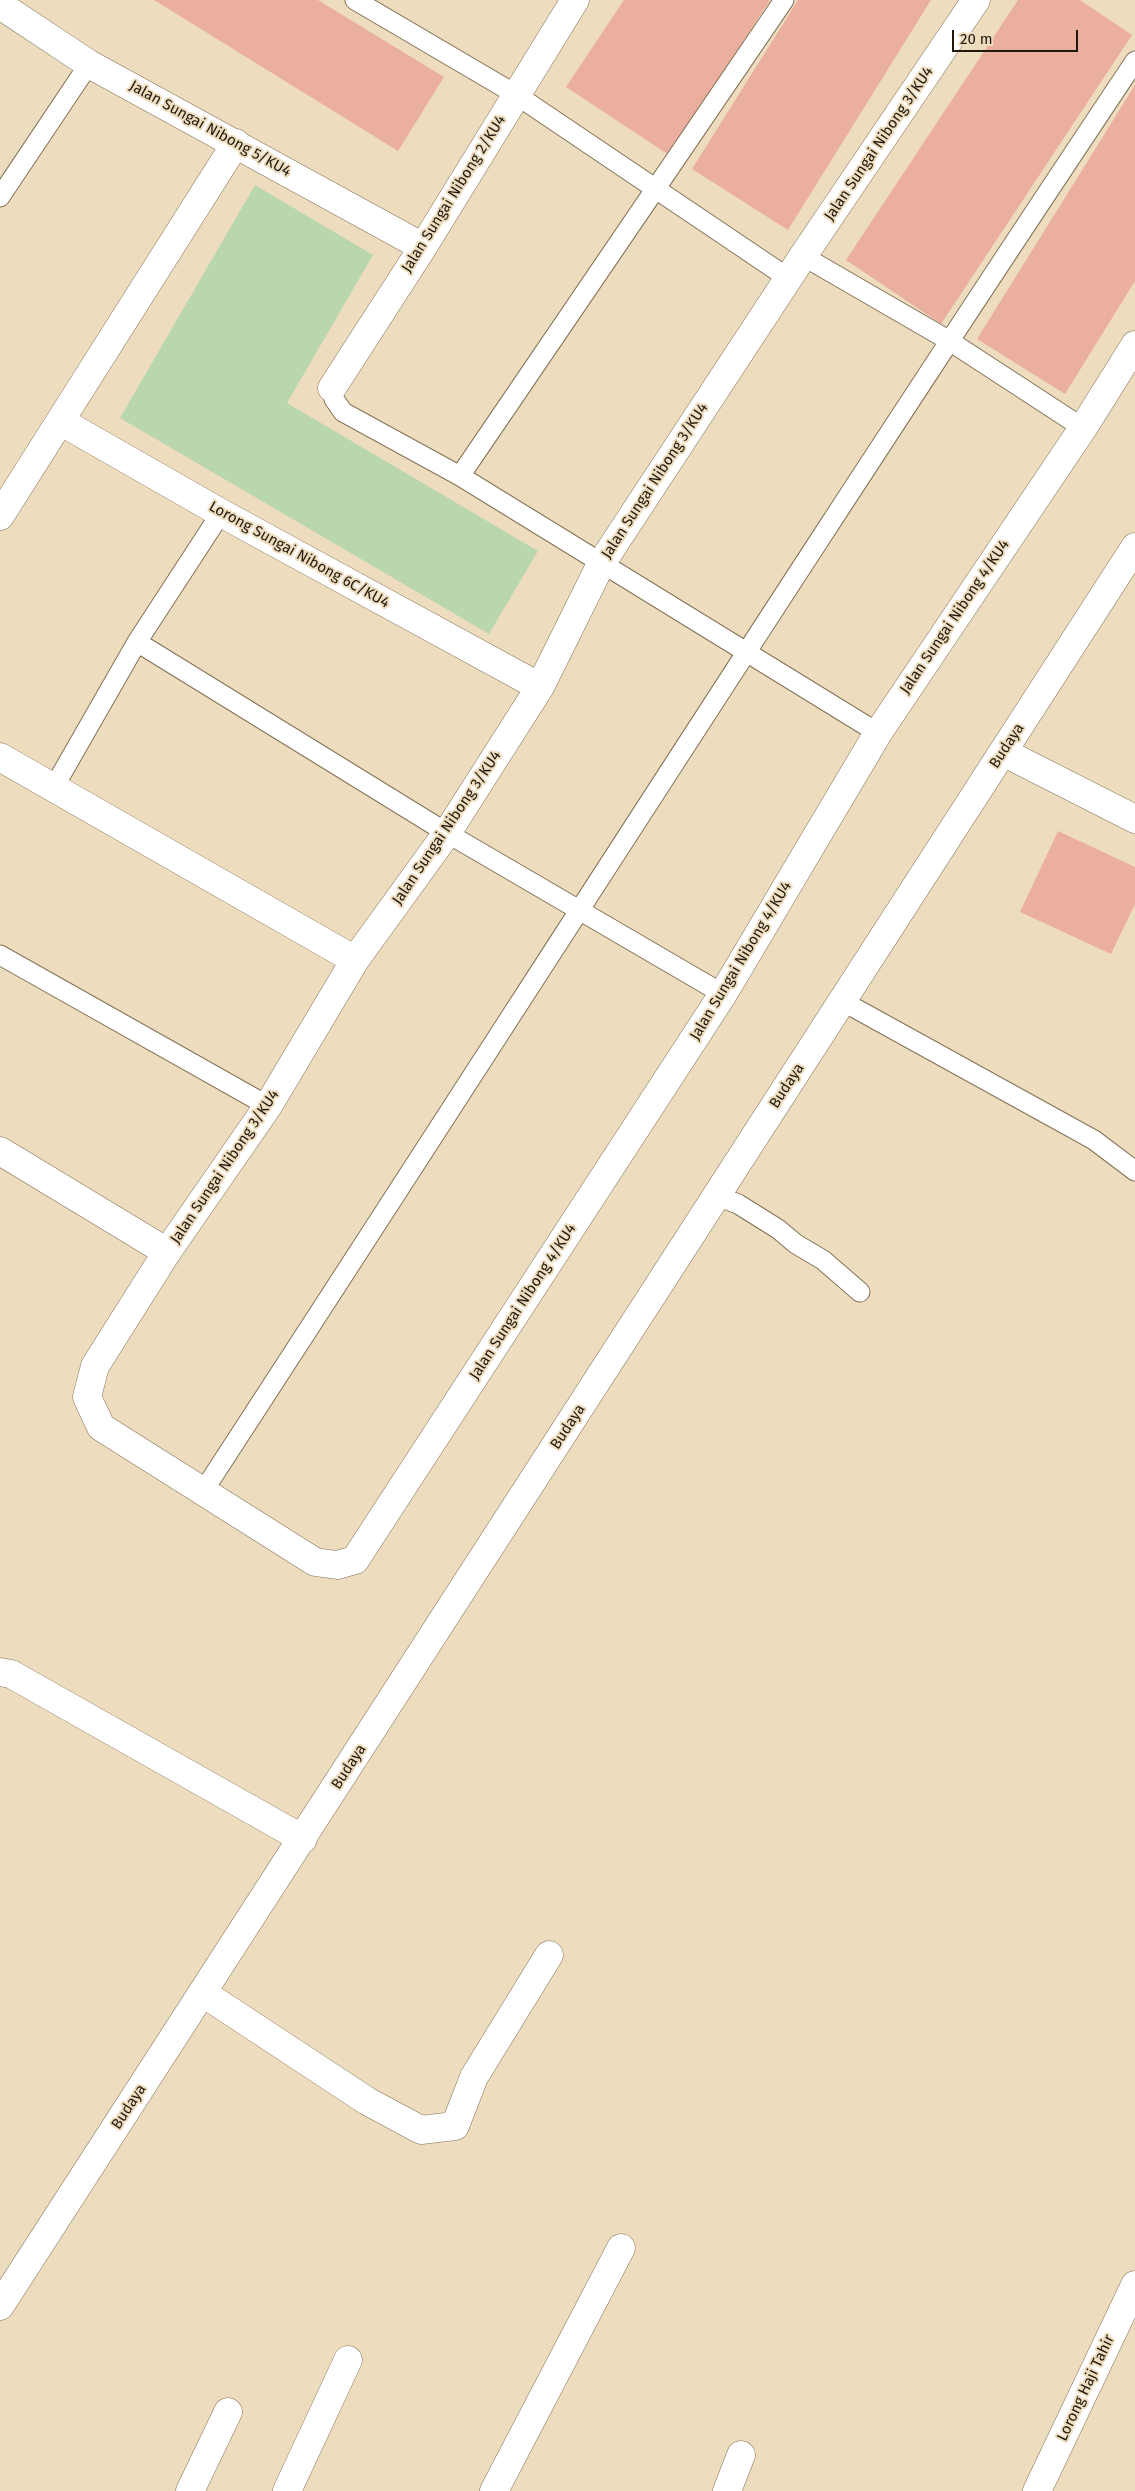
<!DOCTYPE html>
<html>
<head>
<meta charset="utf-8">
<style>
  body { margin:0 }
  #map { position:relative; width:1135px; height:2491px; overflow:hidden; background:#eedcbe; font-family:"Fira Sans",sans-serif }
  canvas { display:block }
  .scale { position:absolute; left:952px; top:30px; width:126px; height:22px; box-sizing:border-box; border:2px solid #1f190d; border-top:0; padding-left:6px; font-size:15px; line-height:18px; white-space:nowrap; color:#1f190d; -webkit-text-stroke:4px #eedcbe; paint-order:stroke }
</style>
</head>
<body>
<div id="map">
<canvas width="1135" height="2491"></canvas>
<div class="scale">20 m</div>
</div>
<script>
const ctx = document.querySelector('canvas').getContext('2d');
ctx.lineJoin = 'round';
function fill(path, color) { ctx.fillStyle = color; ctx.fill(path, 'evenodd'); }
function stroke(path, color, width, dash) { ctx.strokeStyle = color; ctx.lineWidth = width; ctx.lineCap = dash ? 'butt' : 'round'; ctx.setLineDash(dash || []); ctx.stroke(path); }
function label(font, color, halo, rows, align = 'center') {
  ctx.font = font + ' "Fira Sans",sans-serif'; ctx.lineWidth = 4; ctx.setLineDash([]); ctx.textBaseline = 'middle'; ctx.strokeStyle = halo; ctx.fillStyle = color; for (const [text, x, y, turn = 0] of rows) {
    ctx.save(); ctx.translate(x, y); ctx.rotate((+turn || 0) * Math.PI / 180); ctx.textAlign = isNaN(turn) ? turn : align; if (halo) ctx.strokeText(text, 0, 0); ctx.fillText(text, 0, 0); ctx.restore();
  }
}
const green = new Path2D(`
  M255,185L373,255L287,403L538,551L489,634L120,418Z`);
const building = new Path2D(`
  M154,0H318L444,77L398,151Z
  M624,0H770L669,155L566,87Z
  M798,0H931L788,230L692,169Z
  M1018,0H1080L1132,35L941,324L846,260Z
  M1135,85V281L1065,394L977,339Z
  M1058,831L1135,867V904L1111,954L1020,912Z`);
const lane = new Path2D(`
  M355,0L515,94L788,278
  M0,197L89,64
  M803,256L948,340L1083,428
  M332,388L334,399L343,412L460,476L878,733
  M460,476L784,0
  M137,642L447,833L723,994
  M54,787L137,642L221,513
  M0,955L268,1106
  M842,1001L1094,1140L1135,1171
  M717,1196L738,1204L778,1229L796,1244L823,1260L860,1292
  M204,1490C514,1014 819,534 1135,61`);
const street = new Path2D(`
  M976,0L803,256L601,564L540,687L447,833L355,960L268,1106L167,1252L95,1366L87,1397L101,1427L315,1562L337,1565L355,1560L723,994L878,733L1083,428L1135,345
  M0,5L89,64L423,247
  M332,388L423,247L575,0
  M60,421L221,513L540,687
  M0,516L236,143
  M1003,752L1135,819
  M0,757L355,960
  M0,1151L167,1252
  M0,1672L11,1674L303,1839
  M203,1993L367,2101L421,2130L455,2126L474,2077L549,1955
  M0,2306L1135,547
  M190,2491L228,2412
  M287,2491L348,2360
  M494,2491L621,2248
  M727,2491L741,2455
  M1037,2491L1135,2285`);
const streetNames = [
  ["Jalan Sungai Nibong 5/KU4",210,129,29],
  ["Jalan Sungai Nibong 3/KU4",879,144,-56],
  ["Jalan Sungai Nibong 2/KU4",454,194,-58],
  ["Jalan Sungai Nibong 3/KU4",655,481,-57],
  ["Lorong Sungai Nibong 6C/KU4",299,555,29],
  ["Jalan Sungai Nibong 4/KU4",955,617,-56],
  ["Budaya",1007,746,-57],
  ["Jalan Sungai Nibong 3/KU4",447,828,-56],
  ["Jalan Sungai Nibong 4/KU4",741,961,-59],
  ["Budaya",787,1086,-57],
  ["Jalan Sungai Nibong 3/KU4",225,1167,-56],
  ["Jalan Sungai Nibong 4/KU4",523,1302,-57],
  ["Budaya",568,1427,-57],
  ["Budaya",349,1767,-57],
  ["Budaya",129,2107,-57],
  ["Lorong Haji Tahir",1086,2388,-65]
];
fill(green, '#bad6af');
fill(building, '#ebaf9f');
stroke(lane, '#827256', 21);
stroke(street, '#827256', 29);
stroke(lane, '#fff', 19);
stroke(street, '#fff', 28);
label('15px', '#1f190d', '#eedcbe', streetNames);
</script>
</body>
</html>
